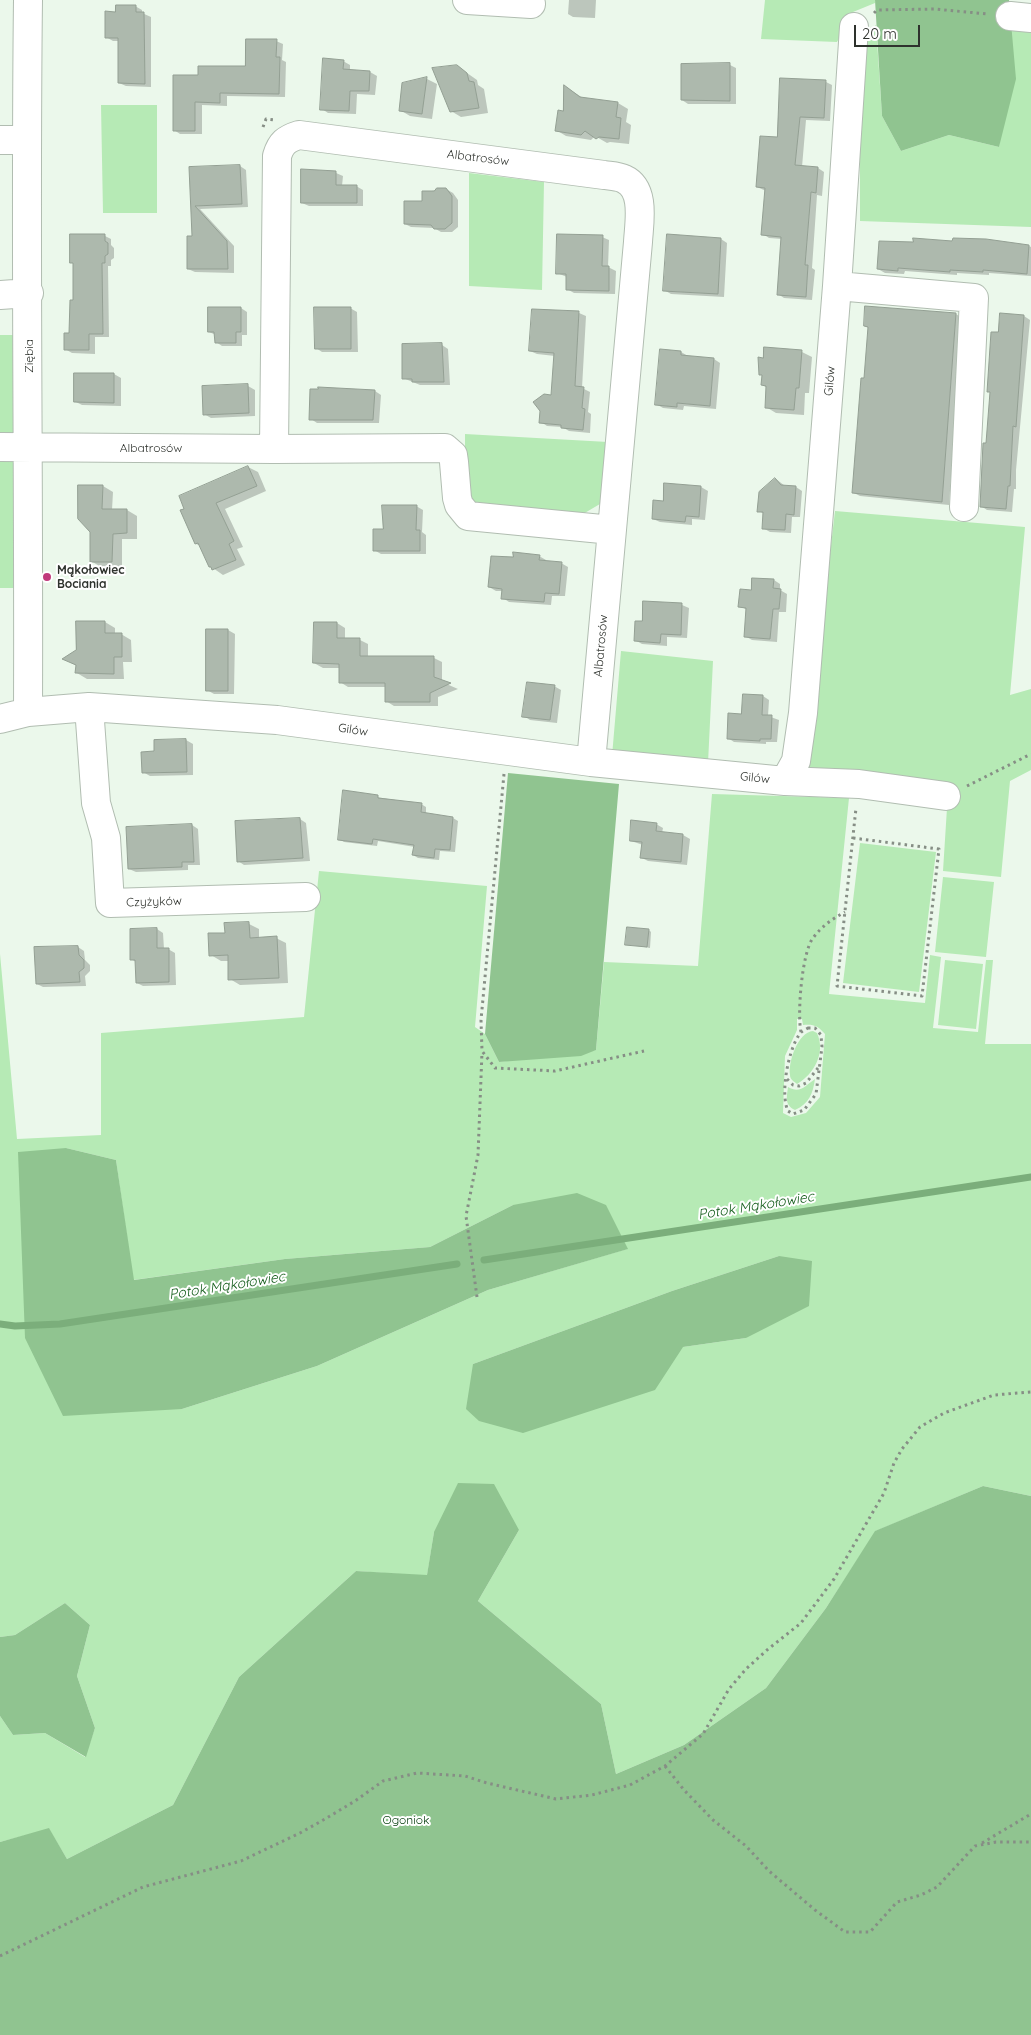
<!DOCTYPE html>
<html>
<head>
<meta charset="utf-8">
<style>
  body { margin:0 }
  #map { position:relative; width:1031px; height:2035px; overflow:hidden; background:#ebf8eb; font-family:Quicksand,sans-serif }
  canvas { display:block }
  .scale { position:absolute; left:854px; top:25px; width:66px; height:22px; box-sizing:border-box; border:2px solid #2e322d; border-top:0; padding-left:6px; font-size:15px; line-height:18px; white-space:nowrap; color:#2e322d; -webkit-text-stroke:4px #fff; paint-order:stroke }
</style>
</head>
<body>
<div id="map">
<canvas width="1031" height="2035"></canvas>
<div class="scale">20 m</div>
</div>
<script>
const ctx = document.querySelector('canvas').getContext('2d');
ctx.lineJoin = 'round';
function fill(path, color) { ctx.fillStyle = color; ctx.fill(path, 'evenodd'); }
function stroke(path, color, width, dash) { ctx.strokeStyle = color; ctx.lineWidth = width; ctx.lineCap = dash ? 'butt' : 'round'; ctx.setLineDash(dash || []); ctx.stroke(path); }
function label(font, color, halo, rows, align = 'center') {
  ctx.font = font + ' Quicksand,sans-serif'; ctx.lineWidth = 4; ctx.setLineDash([]); ctx.textBaseline = 'middle'; ctx.strokeStyle = halo; ctx.fillStyle = color; for (const [text, x, y, turn = 0] of rows) {
    ctx.save(); ctx.translate(x, y); ctx.rotate((+turn || 0) * Math.PI / 180); ctx.textAlign = isNaN(turn) ? turn : align; if (halo) ctx.strokeText(text, 0, 0); ctx.fillText(text, 0, 0); ctx.restore();
  }
}
const green = new Path2D(`
  M765,0H875V3L853,12L837,42L761,39Z
  M876,25L882,116L901,151L949,135L999,147L1011,26L1031,28V227L860,221V64L867,33Z
  M101,105H157V213H103Z
  M469,173L544,182L542,290L469,286Z
  M0,335H14V438H0Z
  M465,434L608,442L605,501L583,514L477,508L465,496Z
  M13,457L15,588H0V458Z
  M835,511L1025,527L1010,695L1031,689V770L1010,781L1001,877L943,871L947,808L808,775L806,760Z
  M621,651L713,661L708,763L612,756Z
  M712,794L849,798L829,994L925,1003L930,955L941,957L933,1028L978,1032L986,960H993L985,1044H1031V1496L983,1486L876,1531L826,1608L766,1688L684,1745L616,1774L601,1704L478,1601L519,1530L434,1532L427,1576L356,1571L239,1677L173,1805L67,1859L49,1829L0,1842V1716L13,1735L45,1733L85,1757L95,1728L77,1676L90,1625L65,1603L15,1635L0,1637V954L17,1139L101,1135V1033L304,1017L319,871L487,886L475,1027L485,1034L499,1062L596,1050L604,962L698,966ZM797,1019H802L803,1025C814,1024 818,1026 825,1034L820,1097L806,1113L791,1117L783,1113L785,1056L797,1030ZM66,1148L116,1160L133,1280L285,1259L430,1247L513,1205L627,1249L488,1290L317,1366L182,1409ZM779,1256L746,1338L683,1347L473,1364L672,1291Z
  M860,843L936,852L919,992L843,983Z
  M943,877L994,882L986,957L935,952Z
  M945,960L983,964L976,1029L938,1025Z
  M813,1031L817,1033C826,1053 814,1074 797,1084C794,1081 790,1080 790,1075C788,1062 798,1032 813,1031Z
  M815,1079C813,1093 809,1104 795,1110C784,1105 787,1096 788,1087C800,1094 805,1086 815,1079Z`);
const forest = new Path2D(`
  M875,0H1009L1016,79L999,147L949,135L901,151L882,116Z
  M508,773L619,784L596,1050L581,1056L499,1062L485,1034Z
  M66,1148L116,1160L134,1280L285,1259L430,1247L513,1205L577,1193L606,1205L628,1249L488,1290L317,1366L182,1409L63,1416L25,1338L18,1152Z
  M779,1256L812,1261L809,1306L746,1338L683,1347L655,1390L523,1433L479,1421L466,1409L473,1364L672,1291Z
  M458,1483L494,1484L519,1530L478,1601L601,1704L616,1774L684,1745L766,1688L826,1608L875,1531L983,1486L1031,1496V2035H0V1842L49,1828L67,1859L173,1805L239,1677L356,1571L427,1575L434,1532Z
  M65,1603L90,1625L77,1676L95,1728L86,1757L45,1733L13,1735L0,1716V1637L15,1635Z`);
const shadow = new Path2D(`
  M569,0H596L595,18L573,17L568,14Z
  M135,6L142,10V13L151,17V87L126,86L119,83L120,41H113L106,37L117,13Z
  M276,41L283,44L282,60L286,62L285,97L227,96V106L202,105V134H180L174,130L200,76L246,67Z
  M343,61L350,65V71L370,72L377,76L375,95L357,94L356,114L328,113L322,109Z
  M730,65L736,68V104H688L682,100Z
  M457,66L477,80L478,85L484,89L488,113L461,117L451,111Z
  M427,79L437,84L432,119L410,116L400,110L403,84Z
  M826,82L832,85L830,121L806,120L802,167L818,168L824,172L822,196L817,195L812,268L815,270L812,300L784,298L778,294L782,239L769,238L763,234L766,191L757,187L779,139Z
  M566,87L583,98L618,103L628,109L626,122L631,125L629,144L610,142L607,143L595,136L591,140L566,136L556,130L564,112Z
  M240,166L246,170L248,207L200,209L234,246V273L195,272L188,269L194,237L191,168Z
  M336,173L343,176L342,186H356L363,190V206H309L302,203Z
  M446,189L453,193L458,200V227L452,232H441L434,228L411,227L405,224L423,202L424,192Z
  M105,236L111,239V245L114,248V258L111,260V266H108L109,337H95V354L72,353L65,349L71,334L74,302V264L71,262Z
  M602,237L609,240L608,267L616,271L615,294L574,293L567,289V277L557,273Z
  M721,239L727,243L724,297L671,294L664,290Z
  M954,242L1029,246L1031,247V276L989,273V275L957,273V275L905,271L904,274L885,273L878,269Z
  M241,308L247,312V335H242V346H222L216,342V335L209,332Z
  M350,308L357,312L358,352H322L316,348Z
  M533,310L579,313L586,316L582,388L590,392L588,412L591,414L590,433L569,431L562,427L547,426L541,422L552,396L555,356L537,354L530,351Z
  M956,314L962,318L949,505L860,496L854,493L869,328L865,326Z
  M1024,316L1030,320L1016,470V489H1014L1012,512L987,510L981,506L991,393L989,391Z
  M442,345L448,349L450,385H420L403,378Z
  M661,350L681,352L688,356L714,359L720,363L716,409L684,406L683,410L663,408L656,404Z
  M802,352L812,357L809,393H805L804,415L776,413L766,407L767,388L763,385Z
  M75,374H114L121,378V406L82,405L76,402Z
  M248,386L255,390V416L211,418L204,414Z
  M375,391L381,395L379,423H317L311,419Z
  M248,467L258,472L266,491L225,509L243,547L237,549L245,565L223,575L210,566L201,546L196,544L182,511Z
  M776,479L785,486L796,487L802,491L800,517H792L791,533L770,532L763,528L764,514L759,511Z
  M665,484L701,487L708,491L705,520L692,519V525L660,522L653,519L664,502Z
  M103,486L113,492L112,510H127L137,516V539H122V567H101L91,561Z
  M416,506L423,510L422,532L426,535V554H381L374,550L385,531Z
  M539,556L546,560V562L561,563L568,567L565,596H552L551,605L509,602L503,598V591H496L489,587L514,559Z
  M774,580L780,584V590L787,594L786,612H779L777,642L752,640L745,636L747,610L740,606Z
  M644,603L682,605L689,608L687,638L667,637V646L642,644L635,640L643,623Z
  M105,622L115,628V634H121L131,640L132,662H123L124,679H87L77,673V666L64,659L77,650Z
  M337,623L345,628V640H360L368,644V657L434,658L442,662V682L458,689L438,697V706H394L386,701V687H348L340,682V668H323L314,663Z
  M228,630L235,634L234,694H214L207,690Z
  M554,686L561,690L557,723L530,720L524,716Z
  M763,696L769,700L768,716L779,720L777,742H766V744L734,742L728,738L743,715Z
  M186,740L193,744V775L150,776L143,772L156,752L155,741Z
  M344,792L421,804L426,807V814L453,818L458,821L455,852L440,851L439,860L418,858L413,855L415,847L378,841L377,846L344,842L339,839Z
  M300,819L306,823L310,861L244,865L238,861Z
  M656,824L663,828L662,833L683,835L690,839L687,865L648,861L642,858L643,845L631,841Z
  M192,825L198,829L200,865H188V870L136,872L129,869Z
  M249,924L259,929V938H276L286,943L288,983L240,985L230,979L229,961H221L211,955L226,934Z
  M157,929L163,933L164,949H168L175,953L176,985L143,986L137,983L136,962L131,959Z
  M649,930L651,932L650,948L626,944Z
  M78,947L84,951L85,960L90,965V971L85,976L86,986L43,987L37,984Z`);
const stream = new Path2D(`
  M484,1260L1031,1177
  M0,1324L15,1326L60,1324L457,1264`);
const building = new Path2D(`
  M116,5H136V12H144L145,84L118,83V38H105V11L115,12Z
  M246,39H277L276,57H280L279,94L220,93V103L195,102V131H173V75H198V66H245Z
  M323,58L344,60L343,69L370,71L369,91H350L349,111L320,110Z
  M730,63V101L681,100V64Z
  M457,65L467,73L469,81L474,82L479,108L450,112L432,68Z
  M427,77L422,114L399,111L402,83Z
  M780,78L826,80L824,118L800,117L795,165L818,167L816,193L811,192L805,265H808L806,297L777,295L781,237L761,235L765,188L756,187L760,136L777,137Z
  M564,85L580,97L618,102L616,117L621,118L619,139L599,137L596,139L585,131L581,135L555,131L558,110L563,111Z
  M240,165L242,204L195,206L227,241L228,269H187V236H192L189,167Z
  M301,169L336,171V185H357V203H301Z
  M437,188H446L452,196V223L445,229H434L431,225L404,224V201H422V191H434Z
  M70,234H105V241L108,243V254L105,256V263H102L103,334H89V350H64V333H69L70,300H73V263H70Z
  M557,234L603,235L602,266H609V291L566,290V274H556Z
  M667,234L721,238L718,294L663,291Z
  M913,238L952,241L953,238L986,239L1029,245L1027,274L983,270V272L950,270V272L898,268V271L877,269L879,241L913,242Z
  M865,306L956,313L942,502L852,493L861,378H864L868,327L864,326Z
  M208,307H241V332H236V343H215L214,332H208Z
  M314,307H351V349H315Z
  M532,309L579,311L575,386L584,387L582,408L585,409L583,430L561,428V425L539,423L540,411L533,402L544,394L551,395L554,353L529,351Z
  M1000,313L1024,315L1016,427L1013,426L1010,486H1008L1006,509L980,507L983,443H986L990,392H987L991,332H998Z
  M442,343L444,382H412V379H402V344Z
  M764,347L802,350L799,388H796L794,410L765,408L766,386L761,385L762,375H759L758,357L763,358Z
  M660,349L681,351V355L714,358L710,406L677,403V407L655,405Z
  M74,373H114V403L74,402Z
  M248,384L249,413L203,415L202,386Z
  M318,387L375,390L373,420H309L310,389H318Z
  M248,466L257,486L216,503L234,541L229,544L236,560L212,570L211,567H209L198,543L195,544L180,510L184,509L179,496Z
  M775,478L781,485L796,486L794,515L786,514L785,530L762,529L763,512H757L759,492Z
  M664,483L701,486L699,517L686,516L685,522L652,519L653,500L663,501Z
  M78,485H103L102,509H127V533L113,534L112,562H90V532L78,519Z
  M382,505H417L416,530H420V551H373V529H383Z
  M513,552L540,555L539,560L562,562L559,594L545,593L544,602L501,599L502,589L488,587L491,556L513,557Z
  M752,578L774,579L773,588L781,589L779,609H773L770,639L744,637L746,608L738,607L740,589L751,590Z
  M643,601L682,603L681,635L661,634L660,643L634,641L635,621H642Z
  M76,621H105V633H122V657H114V674L75,673L76,665L62,659L76,650Z
  M314,622H337V638H360V656H434V677L451,683L430,693V702H385V683H339V664L313,663Z
  M206,629H228V691H206Z
  M527,682L555,685L550,720L522,717Z
  M743,694L763,695L762,715H772L771,739H760V741L727,739L728,713L741,714Z
  M186,739L187,772L142,773L141,752L154,751V740Z
  M343,790L378,795V798L422,803L421,812L453,817L450,850L435,849L434,858L412,855L414,845L373,839L372,844L338,840Z
  M300,818L303,858L237,862L235,821Z
  M631,820L657,823L656,831L683,834L681,862L640,858L642,842L630,841Z
  M192,824L194,862H182V867L128,869L126,827Z
  M249,922L250,938L277,936L279,978L228,980V955L209,956L208,933H225L224,923Z
  M627,927L649,929L647,947L625,945Z
  M157,928V948H169V982L136,983L135,960H130V929Z
  M78,946L79,955L84,960V968L79,972L80,982L36,984L34,947Z`);
const path = new Path2D(`
  M874,13L877,10L935,9L987,14
  M263,127L266,119L274,120
  M504,774L481,1020L482,1051L495,1068L555,1071L644,1051
  M967,786L1031,754
  M853,838L939,849L922,996L837,986L856,808
  M808,1028H815L821,1035L822,1047L816,1094L804,1110L793,1114L788,1111C780,1094 788,1051 799,1035C801,1031 805,1030 808,1028Z
  M801,1032C797,1014 802,952 813,938C822,926 832,919 845,912
  M787,1079L793,1085L799,1086L806,1083L818,1068
  M477,1297L466,1216L478,1155L482,1052
  M665,1766L684,1790L713,1820L746,1846L769,1871L815,1910L845,1932H870L897,1902L921,1895L937,1887L975,1846L996,1842H1031
  M982,1843L1031,1814
  M0,1956L143,1887L241,1861L300,1833L325,1819L355,1801L383,1781L417,1773L465,1776L487,1783L556,1799L592,1795L630,1785L665,1766L703,1734L729,1689L746,1669L767,1650L801,1623L834,1579L884,1493L894,1463L902,1449L920,1427L944,1413L994,1395L1031,1392`);
const minor = new Path2D(`
  M467,0L531,4
  M1010,16L1031,18
  M0,140H27
  M837,286L974,298L964,507
  M0,295L29,293
  M0,447L274,449L277,156C281,143 286,139 299,135L604,175C610,176 618,176 624,179C646,189 639,223 638,242L591,762
  M274,449L445,448L453,455L454,462L457,498L459,505L468,516L612,530
  M89,707L96,803L106,838L110,903L306,897
  M28,712C29,474 25,237 28,0
  M0,719L28,712L89,707L277,720L591,762L785,781L859,784L946,796
  M785,781L796,761L803,713L837,286L854,27`);
const markers = [
  [47,577,5,"#c13a7c"]
];
const streetNames = [
  ["Albatrosów",478,158,7],
  ["Ziębia",29,356,-90],
  ["Gilów",830,381,-85],
  ["Albatrosów",151,448],
  ["Albatrosów",601,646,-85],
  ["Gilów",353,730,8],
  ["Gilów",755,778,6],
  ["Czyżyków",154,902,-2]
];
const poiNames = [
  ["Mąkołowiec",57,570],
  ["Bociania",57,584]
];
const parkNames = [
  ["Ogoniok",406,1820]
];
const waterNames = [
  ["Potok Mąkołowiec",756,1206,-9],
  ["Potok Mąkołowiec",227,1286,-9]
];
fill(green, '#b6eab5');
fill(forest, '#90c490');
fill(shadow, '#0003');
stroke(stream, '#7bae7b', 7);
fill(building, '#adb9ad');
stroke(building, '#939f93', 1);
stroke(minor, '#b1bdb1', 30);
stroke(path, '#868e85', 3, [2.5, 4]);
stroke(minor, '#fff', 28);
for (const [x, y, r, color] of markers) { const dot = new Path2D(); dot.arc(x, y, r, 0, 2 * Math.PI); ctx.fillStyle = color; ctx.fill(dot); stroke(dot, '#fff', 2); }
label('12px', '#2e322d', '#fff', streetNames);
label('bold 12px', '#2e322d', '#fff', poiNames, 'left');
label('12px', '#033d0b', '#fff', parkNames);
label('italic 14px', '#18601f', '#fff', waterNames);
</script>
</body>
</html>
